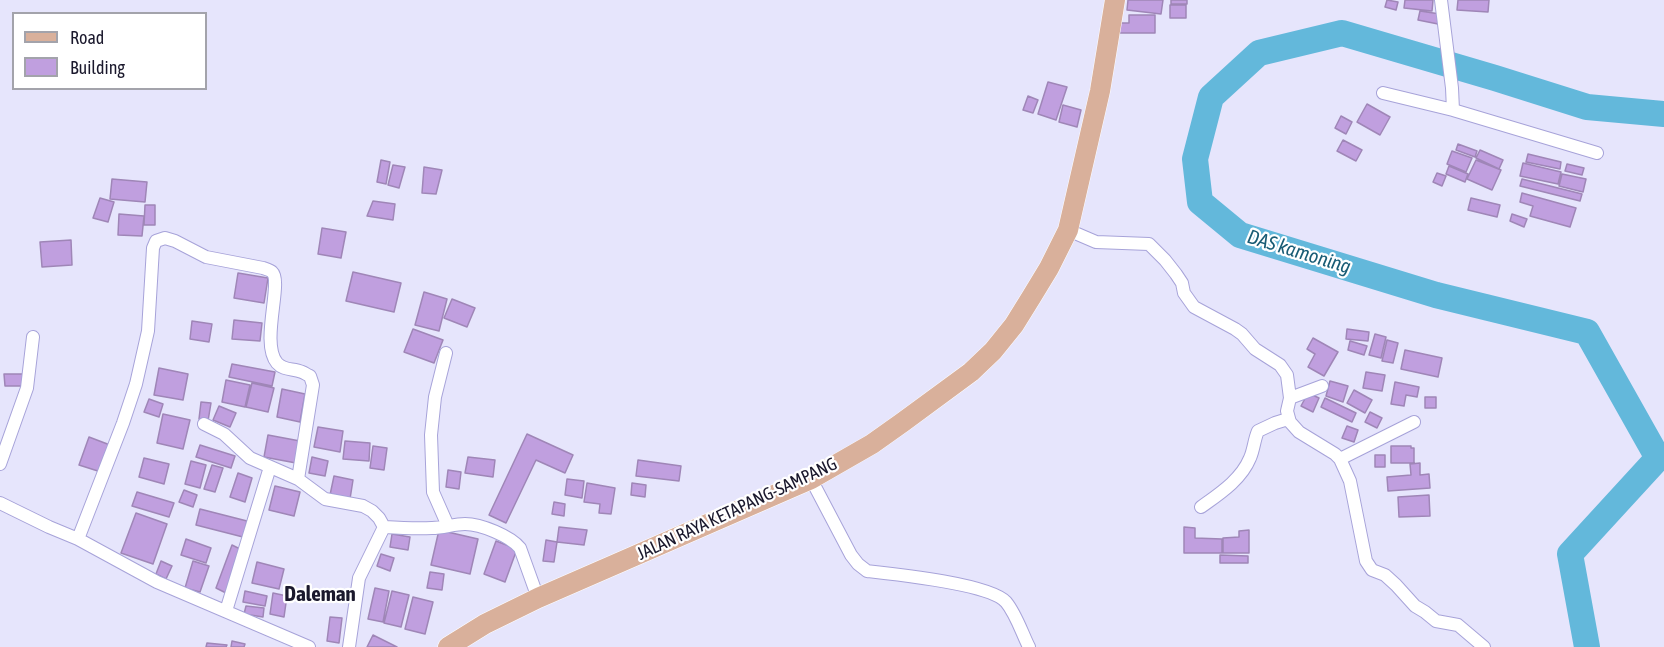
<!DOCTYPE html>
<html>
<head>
<meta charset="utf-8">
<style>
  body { margin:0 }
  #map { position:relative; width:1664px; height:647px; overflow:hidden; background:#e6e5fc; font-family:"Asap Condensed",sans-serif }
  canvas { display:block }
  .legend { position:absolute; left:12px; top:12px; width:195px; height:78px; box-sizing:border-box; background:#fff; border:2px solid #a3a3ab; margin:0; padding:8px 10px; list-style:none; font-size:18px; color:#1a182c }
  .legend li { display:flex; align-items:center; gap:12px; height:30px }
  .legend b { width:30px; border:2px solid #a3a3ab }
</style>
</head>
<body>
<div id="map">
<canvas width="1664" height="647"></canvas>
<ul class="legend">
<li><b style="height:8px;background:#d9b09b"></b>Road</li>
<li><b style="height:16px;background:#c09fdf"></b>Building</li>
</ul>
</div>
<script>
const ctx = document.querySelector('canvas').getContext('2d');
ctx.lineJoin = 'round';
function stroke(path, color, width, dash) { ctx.strokeStyle = color; ctx.lineWidth = width; ctx.lineCap = dash ? 'butt' : 'round'; ctx.setLineDash(dash || []); ctx.stroke(path); }
function fill(path, color) { ctx.fillStyle = color; ctx.fill(path, 'evenodd'); }
function label(font, color, halo, rows, align = 'center') {
  ctx.font = font + ' "Asap Condensed",sans-serif'; ctx.lineWidth = 4.5; ctx.setLineDash([]); ctx.textBaseline = 'middle'; ctx.strokeStyle = halo; ctx.fillStyle = color; for (const [text, x, y, turn = 0] of rows) {
    ctx.save(); ctx.translate(x, y); ctx.rotate((+turn || 0) * Math.PI / 180); ctx.textAlign = isNaN(turn) ? turn : align; if (halo) ctx.strokeText(text, 0, 0); ctx.fillText(text, 0, 0); ctx.restore();
  }
}
const river = new Path2D(`
  M1587,647L1570,554L1658,458L1587,332L1436,295L1240,235L1200,202L1195,159L1211,97L1259,53L1342,33L1495,78L1587,107L1664,114`);
const building = new Path2D(`
  M1128,0H1163L1161,14L1127,10Z
  M1171,0H1187V4H1171Z
  M1387,0L1398,2L1396,10L1385,7Z
  M1405,0H1433L1432,11L1404,8Z
  M1458,0H1489L1488,12L1457,10Z
  M1170,5H1186V18H1170Z
  M1420,11L1440,14L1438,24L1418,20Z
  M1129,15H1155V33H1119V23H1129Z
  M1048,82L1067,87L1056,120L1038,114Z
  M1028,96L1038,100L1033,113L1023,110Z
  M1367,104L1390,117L1380,135L1357,122Z
  M1063,105L1081,110L1077,127L1059,122Z
  M1341,116L1352,122L1346,134L1335,128Z
  M1343,140L1362,150L1356,161L1337,151Z
  M1458,144L1477,151L1475,157L1456,150Z
  M1480,150L1503,160L1499,169L1476,158Z
  M1452,151L1472,158L1466,172L1447,164Z
  M1528,154L1561,162L1560,169L1526,162Z
  M381,160L390,162L386,184L377,182Z
  M1476,160L1501,170L1492,190L1467,179Z
  M1523,163L1561,172L1558,184L1520,176Z
  M1567,164L1584,168L1582,175L1565,171Z
  M393,165L405,167L399,188L388,185Z
  M1449,166L1468,174L1465,182L1446,174Z
  M424,167L442,170L436,194L422,193Z
  M1437,173L1446,176L1442,186L1433,182Z
  M1562,174L1586,179L1583,192L1559,186Z
  M112,179L147,182L145,202L110,199Z
  M1522,179L1582,194L1580,201L1520,186Z
  M1522,193L1576,208L1570,227L1530,216L1533,206L1520,202Z
  M100,198L114,202L108,222L93,218Z
  M1471,198L1500,205L1497,217L1468,210Z
  M373,201L395,204L393,220L367,216Z
  M145,205H155V225H144Z
  M119,214L144,216L142,236L118,235Z
  M1512,214L1527,219L1524,227L1510,221Z
  M322,228L346,232L341,258L318,254Z
  M71,240L72,265L42,267L40,242Z
  M353,272L401,283L394,312L346,301Z
  M238,273L268,278L264,303L234,298Z
  M424,292L447,299L439,331L415,325Z
  M452,299L475,308L467,327L444,318Z
  M234,320L262,323L260,341L232,339Z
  M192,321L212,324L209,342L190,339Z
  M413,329L443,340L434,363L404,352Z
  M1347,329L1369,332L1368,341L1346,339Z
  M1375,334L1386,337L1381,358L1369,355Z
  M1313,338L1338,352L1324,376L1308,367L1315,354L1307,349Z
  M1387,340L1398,343L1393,363L1382,361Z
  M1350,341L1367,346L1364,355L1348,350Z
  M1405,350L1442,358L1438,377L1401,369Z
  M232,364L275,372L272,386L229,377Z
  M159,368L188,374L183,400L154,395Z
  M1366,372L1385,375L1382,391L1363,388Z
  M4,374H24V386H5Z
  M226,380L250,385L245,407L222,402Z
  M1330,381L1348,386L1343,402L1326,396Z
  M1395,382L1419,387L1417,397L1406,395L1404,406L1391,404Z
  M252,383L274,388L268,412L246,407Z
  M282,389L305,394L300,422L277,417Z
  M1354,390L1372,400L1365,413L1347,403Z
  M1308,393L1319,398L1313,412L1301,406Z
  M1425,397H1436V408H1425Z
  M1325,398L1356,413L1352,422L1321,407Z
  M149,399L163,404L159,417L144,412Z
  M201,402L211,403L208,421L199,419Z
  M219,406L236,413L230,427L213,420Z
  M1370,412L1382,418L1377,428L1365,422Z
  M163,414L190,420L183,449L157,443Z
  M1347,426L1358,430L1354,442L1342,438Z
  M318,427L343,431L340,452L314,447Z
  M527,434L573,455L565,473L536,460L506,523L489,515Z
  M268,435L300,441L296,463L264,457Z
  M89,437L110,445L101,472L79,465Z
  M345,441L370,443L369,461L343,459Z
  M200,445L235,456L231,468L196,457Z
  M373,446L387,448L384,470L370,468Z
  M1391,446H1411V448H1414V463H1391Z
  M1375,455H1385V467H1375Z
  M312,457L328,461L325,476L309,473Z
  M468,457L495,460L493,477L465,473Z
  M144,458L169,464L164,484L139,477Z
  M638,460L681,466L679,481L636,476Z
  M191,461L206,465L200,488L185,484Z
  M1420,463V475L1429,474L1430,488L1388,491L1387,477L1411,475L1410,464Z
  M212,465L223,468L215,492L204,489Z
  M448,470L461,472L459,489L446,487Z
  M238,473L252,478L245,502L230,497Z
  M334,476L353,480L350,499L330,495Z
  M567,479L584,481L582,498L565,495Z
  M587,483L615,488L611,514L599,513L600,504L584,502Z
  M632,483L646,485L645,497L631,495Z
  M275,486L300,492L294,516L269,510Z
  M184,490L197,495L193,507L179,502Z
  M137,492L174,503L169,517L132,506Z
  M1429,495L1430,516L1399,517L1398,497Z
  M554,502L565,504L564,516L552,514Z
  M200,509L247,521L243,537L196,525Z
  M136,513L167,524L153,564L121,553Z
  M559,527L587,530L584,545L557,542Z
  M1184,527L1195,528V538L1222,539V553H1184Z
  M439,530L478,539L470,574L431,565Z
  M1249,530V553H1223V538L1239,537V531Z
  M392,534L410,537L408,550L390,547Z
  M186,539L211,548L206,563L181,555Z
  M546,540L557,542L554,562L543,561Z
  M496,541L517,549L505,582L484,574Z
  M232,545L240,549L226,593L216,588Z
  M381,554L394,558L390,571L377,566Z
  M1220,555L1248,556V563H1220Z
  M161,561L172,566L166,579L156,574Z
  M193,561L209,566L200,592L185,588Z
  M257,562L284,569L279,589L252,583Z
  M430,572L444,574L442,590L427,588Z
  M375,588L389,591L383,622L368,619Z
  M245,591L267,596L265,606L243,602Z
  M392,591L409,595L401,627L384,623Z
  M273,593L287,596L284,617L270,614Z
  M413,597L433,602L425,634L405,629Z
  M246,606L264,608L263,617L244,614Z
  M330,617L342,618L339,643L327,641Z
  M373,635L397,647H367Z
  M232,641L245,644L244,647H231Z
  M207,643L227,645L226,647H206Z`);
const minor = new Path2D(`
  M1441,0L1452,88L1453,110L1597,153
  M1383,93L1453,110
  M1068,230L1096,242L1149,244L1165,260L1176,274L1182,283L1184,293L1194,307L1235,329L1242,334L1255,349L1280,365L1287,375L1290,398L1287,411L1290,422L1299,432L1335,454L1340,459L1350,481L1366,561L1372,570L1385,575L1396,585L1415,606L1425,612L1436,621L1458,625L1484,647
  M446,353L435,397L431,435L433,492L448,526
  M1290,398L1322,386
  M204,424L224,434L250,458L298,479L325,499L363,506L372,511L379,518L384,527C400,528 416,529 432,528C443,528 454,524 465,524C481,524 510,536 520,548L538,598
  M1340,459L1414,422
  M0,464L27,388L33,337
  M811,479L851,555L858,564L867,571C894,574 990,584 1006,602C1016,614 1022,633 1029,647
  M0,503L49,527L78,539L157,582L309,647
  M1201,507C1219,494 1241,480 1250,458C1254,449 1254,440 1258,431L1275,423L1288,419
  M78,539L123,423L136,384L148,331L153,248L156,241L165,238L175,241L206,257L263,268C266,269 270,270 272,272C283,282 260,343 277,363C284,371 293,368 302,372C305,373 307,375 310,376L313,385L298,479
  M226,611L270,467
  M349,647L359,578L384,527`);
const primary = new Path2D(`
  M448,647L485,624L538,598L811,479L872,444L903,422L971,372L993,351L1014,325L1032,296L1049,268L1068,230L1100,91L1115,0`);
const streetNames = [
  ["JALAN RAYA KETAPANG-SAMPANG",737,509,-25]
];
const waterNames = [
  ["DAS kamoning",1299,252,17]
];
const quarterNames = [
  ["Daleman",320,594]
];
stroke(river, '#63b8db', 26);
fill(building, '#c09fdf');
stroke(building, '#9f86b7', 1.5);
stroke(minor, '#a7a3d9', 14);
stroke(primary, '#fff', 21);
stroke(minor, '#fff', 12);
stroke(primary, '#d9b09b', 20);
label('18px', '#1a182c', '#fff', streetNames);
label('italic 20px', '#195c75', '#fff', waterNames);
label('bold 21px', '#1a182c', '#fff', quarterNames);
</script>
</body>
</html>
